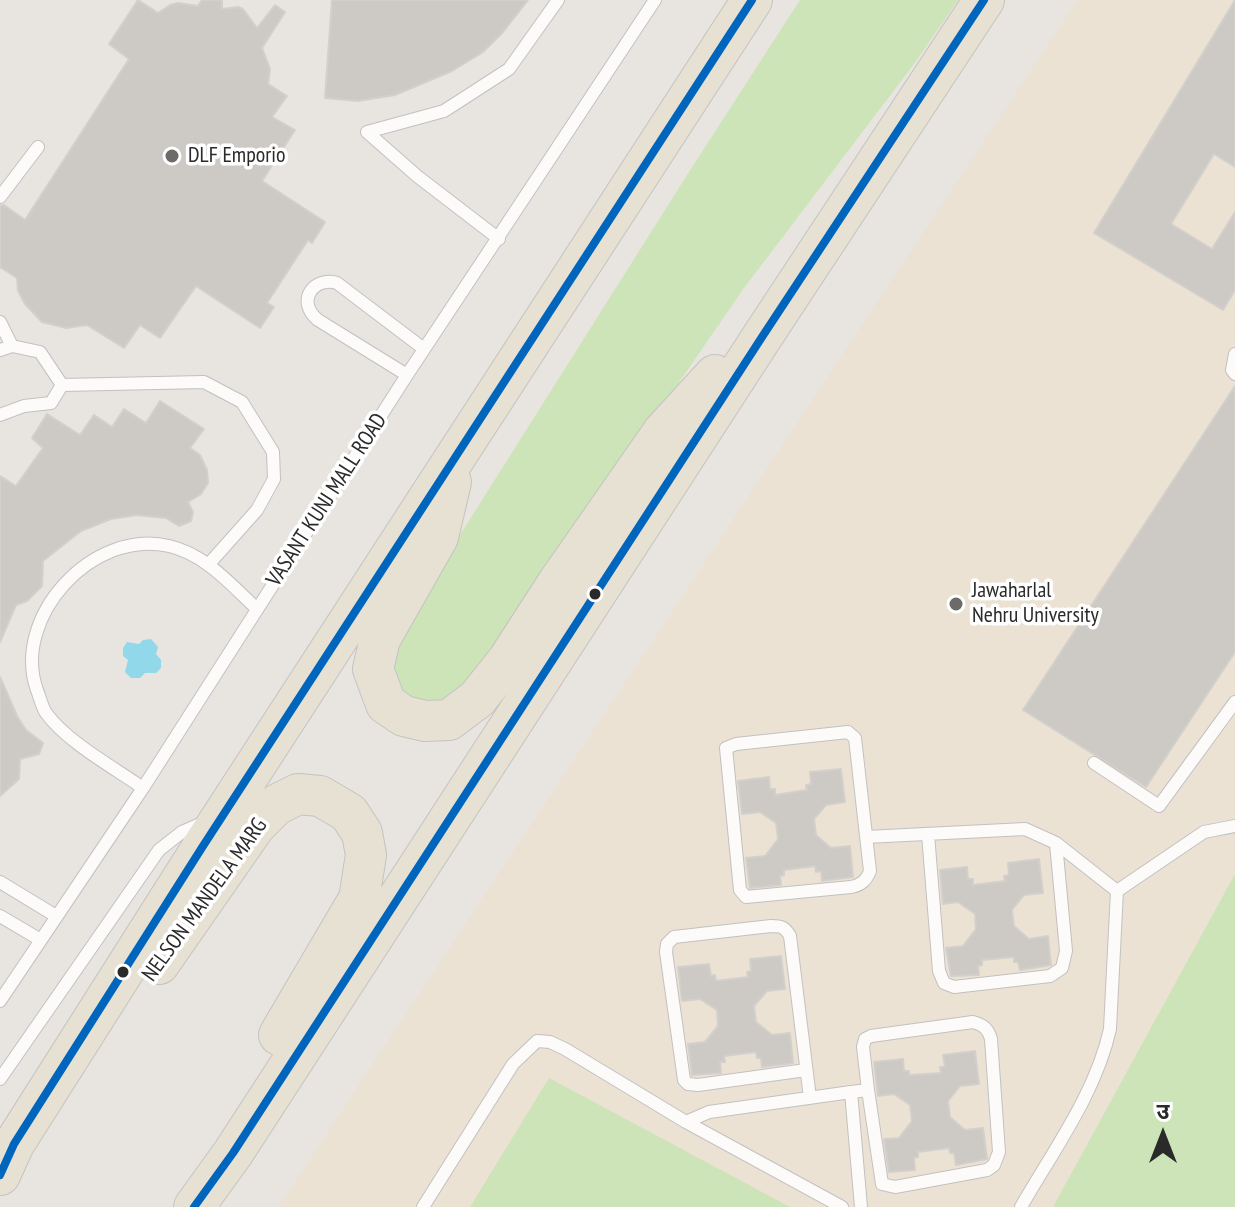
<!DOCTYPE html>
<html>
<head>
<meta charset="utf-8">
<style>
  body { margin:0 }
  #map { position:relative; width:1235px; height:1207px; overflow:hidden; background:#e8e4e0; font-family:"PT Sans Narrow","Noto Sans Devanagari",sans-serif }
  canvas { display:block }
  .north { position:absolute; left:1123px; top:1095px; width:80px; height:80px; -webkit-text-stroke:6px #fff; paint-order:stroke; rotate:0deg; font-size:22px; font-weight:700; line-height:32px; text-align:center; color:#2a2a2a }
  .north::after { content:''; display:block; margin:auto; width:28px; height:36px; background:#2a2a2a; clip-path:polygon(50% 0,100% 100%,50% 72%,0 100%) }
</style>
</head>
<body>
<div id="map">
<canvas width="1235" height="1207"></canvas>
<div class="north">उ</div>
</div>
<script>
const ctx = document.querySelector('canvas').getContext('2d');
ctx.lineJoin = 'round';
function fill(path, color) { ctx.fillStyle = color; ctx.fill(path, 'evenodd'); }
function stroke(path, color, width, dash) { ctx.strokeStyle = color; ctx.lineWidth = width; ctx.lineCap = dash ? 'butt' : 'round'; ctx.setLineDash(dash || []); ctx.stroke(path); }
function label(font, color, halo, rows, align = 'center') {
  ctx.font = font + ' "PT Sans Narrow",sans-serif'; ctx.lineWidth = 7; ctx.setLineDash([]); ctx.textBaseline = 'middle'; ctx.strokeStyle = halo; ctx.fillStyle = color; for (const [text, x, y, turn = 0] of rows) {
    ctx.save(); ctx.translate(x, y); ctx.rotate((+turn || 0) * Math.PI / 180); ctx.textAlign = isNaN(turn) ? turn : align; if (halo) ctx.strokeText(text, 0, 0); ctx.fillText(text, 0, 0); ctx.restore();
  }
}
const education = new Path2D(`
  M1077,0H1235V1207H278Z`);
const green = new Path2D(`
  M800,0H958L914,64L744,288L476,677L435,707L395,691L389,651L395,638L689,172Z
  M1235,874V1207H1053Z
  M549,1078L790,1207H470Z`);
const water = new Path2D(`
  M151,639L158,647L156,654L161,660V668L156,673H145L140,678H131L125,672L128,660L123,656V648L127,642L139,644L143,640Z`);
const building = new Path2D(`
  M138,0L158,13L170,5L178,3L198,6L202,0H222V9L238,7L243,9L257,28L275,5L285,12L262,48L270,69L268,84L287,96L272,117L295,130L262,181L325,222L312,243L308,240L267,303L274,307L260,328L196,286L160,338L140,325L124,348L87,325L66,328L42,322L25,304L18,291L17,278L0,267V206L4,205L25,220L129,59L109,44Z
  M332,0H528L503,32L483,52L452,71L395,95L358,101L325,98Z
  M1235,0V167L1214,154L1171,224L1212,249L1235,212V290L1223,310L1094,233Z
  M1235,386V652L1146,787L1023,710Z
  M160,401L204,429L190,448L200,455L207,470L208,483L201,494L188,502L193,512L191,521L179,526L166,518L137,515L111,519L81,531L43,561L42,586L27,601L16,605L0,642V476L16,486L43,448L32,438L47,414L80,435L94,415L112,427L124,409L146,423Z
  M0,677L17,716L26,730L43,743L39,754L20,759L19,779L0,796Z
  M841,769L845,802L826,805L814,819L816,835L831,848L850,846L853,877L822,881L821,871L816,872L815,866L784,870V875L780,876L781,885L750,888L746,858L765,856L778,839L776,823L760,812L742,814L738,781L769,777L770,789H775V795L807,790L806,785L811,784L810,772Z
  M1039,859L1043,893L1024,895L1012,910L1014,926L1029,939L1048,936L1051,965L1020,970L1018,962H1014V957L982,960V965L978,966L979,975L951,976L946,948L963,946L976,929L975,914L958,902L943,904L940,870L967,867L968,879H973V885L1005,881L1004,876L1009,875L1008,863Z
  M781,956L785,989L767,991L754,1006L756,1022L772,1035L790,1033L793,1063L762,1067L761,1058H757L756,1052L724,1056L725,1062H720L721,1073L692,1075L688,1044L705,1042L718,1026L717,1010L700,999L682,1001L678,967L709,964L711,976L715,975L716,981L748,977L747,972L751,971L750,959Z
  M975,1051L979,1084L960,1086L948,1101L950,1117L965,1130L983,1128L987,1159L956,1165L954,1153H950L949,1148L918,1152V1157L914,1158L915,1170L889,1172L884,1139L899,1138L912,1121L910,1105L894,1094L878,1096L874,1062L903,1059L904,1071H909V1075L941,1073L940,1067H945L943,1055Z`);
const service = new Path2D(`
  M0,197L38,147
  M499,239L417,176L367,132L444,111L509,69L558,0
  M0,322L12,346
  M0,350L12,346L40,352L62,385
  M1235,354L1232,370L1235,374
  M407,375L318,320C295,301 314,276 337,283L424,349
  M62,385L204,382L242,402L273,452L274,479L257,510L208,565
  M0,415L24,406L51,403L62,385
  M848,732L855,738L870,871C866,881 861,885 851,887L746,897L740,890L726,748L736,744Z
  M1094,763L1159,806L1235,702
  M143,788C113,767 67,742 46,713C42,707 40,698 37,690C11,618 92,528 169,546C205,554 231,585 257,609
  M928,834L939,971L944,983L954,987L1050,976L1062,968L1066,951L1056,843
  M866,837L1025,829L1056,843L1117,891L1110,1029C1096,1093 1053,1151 1021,1207
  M0,882L56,916
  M1117,891L1204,832L1235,826
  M0,916L39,939
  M0,1001L143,788L407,375L655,0
  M806,1070L698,1085L688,1084L684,1080L666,952L667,944L674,937L771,926C781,926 785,927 790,936L810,1098
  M0,1079L159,850L182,832L205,822
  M851,1092L868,1090L882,1184L895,1187L987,1170L994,1165L999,1152L991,1039C988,1029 984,1025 973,1022L871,1036L865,1039L863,1047L868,1090
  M686,1122L709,1112L851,1092L861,1207
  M423,1207L513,1064L537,1041L550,1042L565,1049L686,1122L842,1207`);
const primary = new Path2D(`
  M451,482L438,537L380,639L373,669L386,704L404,716L425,721L449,720L477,699L508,660L557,584L663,432L715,375
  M159,964L255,826L276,805L298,794L320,796L349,813L362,833L366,855L359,899L279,1035
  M0,1175L14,1144L203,846L752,0
  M194,1207L233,1153L762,337L984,0`);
const bus1 = new Path2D(`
  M0,1175L14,1144L203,846L752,0
  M194,1207L233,1153L762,337L984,0`);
const markers = [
  [172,156,8,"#6c6b6a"],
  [595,594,7,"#2a2a2a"],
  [956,604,8,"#6c6b6a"],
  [123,972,7,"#2a2a2a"]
];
const poiNames = [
  ["DLF Emporio",188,156],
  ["Jawaharlal",972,591],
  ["Nehru University",972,616]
];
const streetNames = [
  ["VASANT KUNJ MALL ROAD",327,500,-57],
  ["NELSON MANDELA MARG",205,900,-54]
];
fill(education, '#ebe2d4');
fill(green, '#cce4b8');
fill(water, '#92d8eb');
fill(building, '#cdcac6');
stroke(building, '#d3d0cc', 2);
stroke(service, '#c2c0c1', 14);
stroke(primary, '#c4c3c1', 42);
stroke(service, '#fcfbfa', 12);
stroke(primary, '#e6e1d3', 40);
stroke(bus1, '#0065bd', 8);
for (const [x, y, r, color] of markers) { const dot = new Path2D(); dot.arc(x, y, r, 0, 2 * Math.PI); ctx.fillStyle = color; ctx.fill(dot); stroke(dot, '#fff', 3); }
label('22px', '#2a2a2a', '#fff', poiNames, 'left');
label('22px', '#2a2a2a', '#fff', streetNames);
</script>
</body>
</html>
